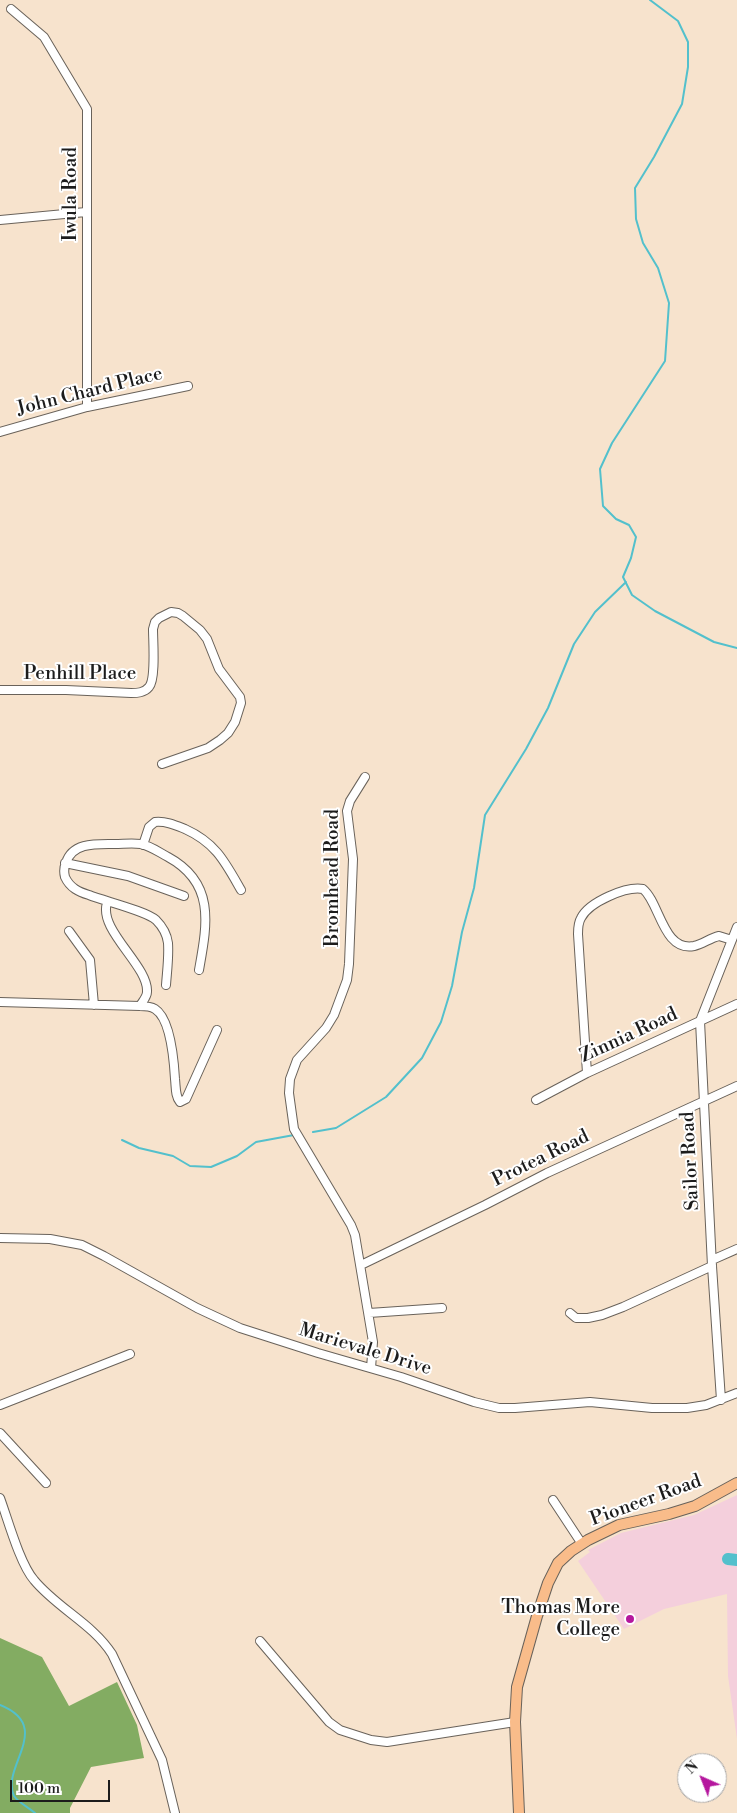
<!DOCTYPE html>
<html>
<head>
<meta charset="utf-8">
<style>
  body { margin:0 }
  #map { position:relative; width:737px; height:1813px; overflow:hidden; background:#f7e3cd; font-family:"Libre Bodoni",serif }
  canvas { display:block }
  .north { position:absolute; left:677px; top:1753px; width:50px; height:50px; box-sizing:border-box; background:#fff; border:1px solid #a4a4a4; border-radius:50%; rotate:316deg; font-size:14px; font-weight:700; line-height:20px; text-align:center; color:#1c1c1c }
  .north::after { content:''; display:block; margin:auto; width:18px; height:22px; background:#b5179e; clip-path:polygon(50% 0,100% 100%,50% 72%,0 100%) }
  .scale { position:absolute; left:10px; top:1780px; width:100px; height:22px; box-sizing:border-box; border:2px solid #1c1c1c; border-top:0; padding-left:6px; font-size:15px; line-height:18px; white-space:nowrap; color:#1c1c1c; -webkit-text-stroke:4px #fff; paint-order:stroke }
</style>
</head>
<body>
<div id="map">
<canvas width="737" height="1813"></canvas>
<div class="north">N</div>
<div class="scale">100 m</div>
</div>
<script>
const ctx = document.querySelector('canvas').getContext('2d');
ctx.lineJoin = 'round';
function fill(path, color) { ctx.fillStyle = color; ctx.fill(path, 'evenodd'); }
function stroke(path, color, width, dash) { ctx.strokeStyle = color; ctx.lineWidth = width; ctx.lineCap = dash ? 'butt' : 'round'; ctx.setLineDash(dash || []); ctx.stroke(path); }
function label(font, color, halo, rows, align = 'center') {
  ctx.font = font + ' "Libre Bodoni",serif'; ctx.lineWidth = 4; ctx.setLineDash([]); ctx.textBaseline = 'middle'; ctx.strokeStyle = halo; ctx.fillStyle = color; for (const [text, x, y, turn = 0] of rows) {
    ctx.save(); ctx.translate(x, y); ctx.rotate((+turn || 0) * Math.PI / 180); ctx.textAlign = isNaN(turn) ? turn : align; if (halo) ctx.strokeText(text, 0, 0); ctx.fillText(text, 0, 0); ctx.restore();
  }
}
const built = new Path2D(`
  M737,1495V1739L728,1676L727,1594L664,1609L624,1629L578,1561L590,1552L588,1550L621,1533L694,1515Z`);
const forest = new Path2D(`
  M0,1638L42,1657L69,1706L117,1682L137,1725L144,1758L91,1767L70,1808V1813H0Z`);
const stream = new Path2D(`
  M650,0L678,21L688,42V67L682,104L654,157L635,188L636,219L643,243L658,268L669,303L665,361L612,443L600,469L603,506L616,519L629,525L636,537L631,558L623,577L632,595L655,611L714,642L737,648
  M313,1132L336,1128L386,1097L422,1058L441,1022L452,986L462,932L474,888L485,815L526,749L548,708L574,644L595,612L626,582
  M122,1140L139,1148L173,1156L190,1166L211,1167L237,1156L256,1142L294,1135
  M0,1705C55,1727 0,1767 14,1796C18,1802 29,1808 35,1813`);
const river = new Path2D(`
  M728,1559L737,1560`);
const minor = new Path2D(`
  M11,9L44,37L87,109V407
  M0,220L86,212
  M0,432L87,407L188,386
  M0,690H66L131,693C137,693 144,693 149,687C156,679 153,641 153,629L155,622L159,618L171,612L178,613L183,616L200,630L207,639L219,669L240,697L241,703L235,722L228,733L220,740L208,748L162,764
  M365,777L350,801L347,811L353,859L349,964L347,980L334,1015L326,1028L297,1060L290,1079L289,1093L294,1129L351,1225L355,1235L373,1342L371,1368
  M143,845L149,827L155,822C166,821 175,825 185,829C216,843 225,862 241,890
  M65,863L128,876L184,896
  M107,903C98,930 149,966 147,992C147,997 142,1002 140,1006
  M69,931L90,960L94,1005
  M166,985C167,971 169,957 168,943C167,935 162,926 156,920C146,911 104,901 89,895C79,892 70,888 65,877C64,873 64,867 66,863C72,842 97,844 115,844C123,844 132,843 141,844C151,846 160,853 168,857C216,883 207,925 199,970
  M0,1002L140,1006C145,1006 150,1006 155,1009C171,1019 174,1062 175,1079C176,1087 175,1096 180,1102L186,1099L217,1030
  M587,1073L578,934C578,928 578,923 581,918C589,902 626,886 643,889C660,903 663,952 694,946C703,944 710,938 719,936L732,940
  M536,1100L587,1073L737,1004
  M0,1238L50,1239L82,1245L104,1256L197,1308L240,1328L318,1353L401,1377L474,1402L499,1408H515L590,1402L652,1408H687L706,1405L737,1393
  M712,1260L737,1249
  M361,1265L485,1205L547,1173L737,1086
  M369,1313L442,1308
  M570,1313L576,1318H588L602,1315L623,1307L712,1266
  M721,1400L712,1266L700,1021L737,927
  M0,1405L130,1354
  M0,1433L46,1483
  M0,1498C8,1520 20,1564 34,1580C57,1608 93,1624 112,1654L162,1760L175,1813
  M553,1500L582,1544
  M260,1641L329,1722L340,1730L371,1740L387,1742L515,1722`);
const major = new Path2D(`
  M519,1813L515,1722L517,1687L537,1616L548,1583L558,1563L571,1551L588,1540L619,1525L669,1514L695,1506L737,1483`);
const markers = [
  [630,1619,5,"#b5179e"]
];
const streetNames = [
  ["Iwula Road",71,194,-90],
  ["John Chard Place",90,392,-14],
  ["Penhill Place",80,674],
  ["Bromhead Road",333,878,-90],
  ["Zinnia Road",629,1036,-25],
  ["Protea Road",541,1159,-26],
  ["Sailor Road",691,1161,-93],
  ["Marievale Drive",365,1350,17],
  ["Pioneer Road",646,1501,-20]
];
const poiNames = [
  ["Thomas More",620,1608],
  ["College",620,1630]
];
fill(built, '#f4cfdc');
fill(forest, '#83ac62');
stroke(stream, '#53c0cc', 2);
stroke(river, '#53c0cc', 12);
stroke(minor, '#69625a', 10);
stroke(major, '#69625a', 12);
stroke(minor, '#fff', 8);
stroke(major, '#f9bc8a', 10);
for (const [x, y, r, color] of markers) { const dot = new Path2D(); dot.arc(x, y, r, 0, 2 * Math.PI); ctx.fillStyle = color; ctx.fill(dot); stroke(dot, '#fff', 2); }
label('19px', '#1c1c1c', '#fff', streetNames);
label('19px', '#1c1c1c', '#fff', poiNames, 'right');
</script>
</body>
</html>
